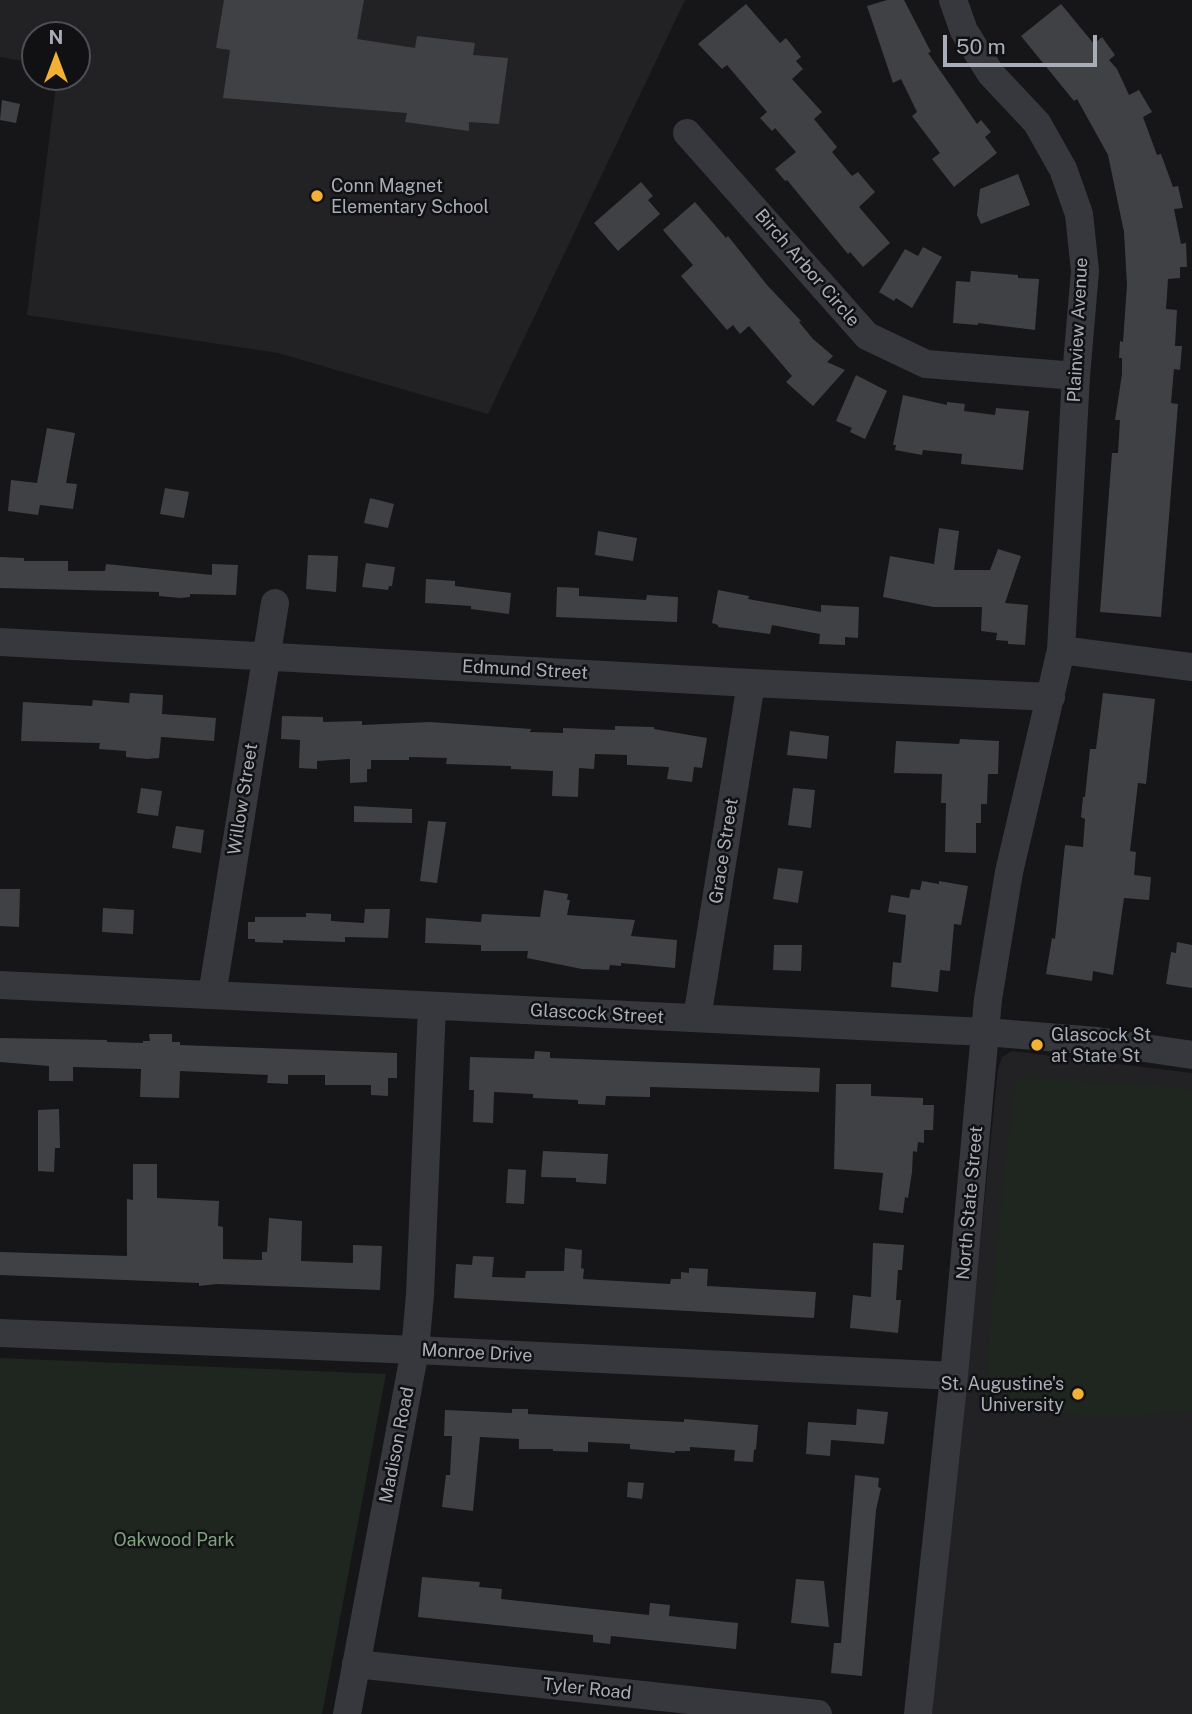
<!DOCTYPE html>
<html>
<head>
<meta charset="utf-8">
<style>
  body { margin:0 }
  #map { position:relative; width:1192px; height:1714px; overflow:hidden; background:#161618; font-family:"Public Sans",sans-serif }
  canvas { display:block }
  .north { position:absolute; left:21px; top:21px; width:70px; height:70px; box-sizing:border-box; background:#111113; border:2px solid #4d4f55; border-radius:50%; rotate:0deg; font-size:19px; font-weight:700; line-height:28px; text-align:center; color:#a8adb8 }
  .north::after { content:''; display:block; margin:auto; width:24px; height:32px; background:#f2b134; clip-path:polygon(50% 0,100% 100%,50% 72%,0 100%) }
  .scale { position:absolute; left:943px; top:35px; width:154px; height:32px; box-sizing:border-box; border:4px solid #a8adb8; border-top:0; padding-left:9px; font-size:21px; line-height:24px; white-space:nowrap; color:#a8adb8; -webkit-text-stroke:5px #111113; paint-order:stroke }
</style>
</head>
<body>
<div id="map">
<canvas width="1192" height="1714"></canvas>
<div class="north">N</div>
<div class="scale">50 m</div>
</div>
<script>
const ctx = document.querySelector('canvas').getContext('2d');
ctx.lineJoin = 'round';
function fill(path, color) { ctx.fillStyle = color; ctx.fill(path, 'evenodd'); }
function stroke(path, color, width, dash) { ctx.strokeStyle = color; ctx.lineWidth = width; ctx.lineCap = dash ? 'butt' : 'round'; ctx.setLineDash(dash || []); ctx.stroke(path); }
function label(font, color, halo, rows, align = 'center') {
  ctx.font = font + ' "Public Sans",sans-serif'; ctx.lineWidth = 5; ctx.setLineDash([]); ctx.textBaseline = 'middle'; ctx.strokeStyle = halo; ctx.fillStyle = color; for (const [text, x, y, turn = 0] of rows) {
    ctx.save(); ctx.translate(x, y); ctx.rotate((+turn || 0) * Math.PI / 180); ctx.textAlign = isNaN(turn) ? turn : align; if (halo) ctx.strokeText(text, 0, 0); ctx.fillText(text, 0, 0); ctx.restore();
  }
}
const built = new Path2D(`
  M0,0H685L488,414L278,353L27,315L57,77H77V35H35V63L0,57Z
  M1012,1051L1192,1073V1714H932L998,1069L1002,1057Z`);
const green = new Path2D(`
  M1025,1078L1162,1086L1192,1090V1412L1130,1416L983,1413L1002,1187L1016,1084Z
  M0,1358L386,1374L322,1714H0Z`);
const building = new Path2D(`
  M224,0H364L357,39L415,48L417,36L475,43L473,55L508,58L499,124L469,122V131L405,122L407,113L223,98L230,50L216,48Z
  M887,0H904L931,52L928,53L977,124L981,120L991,132L985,137L997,153L954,187L932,159L940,153L912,116L917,112L901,79L893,83L867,6Z
  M746,4L780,43L786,38L801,57L796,61L803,69L792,79L822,112L814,119L837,147L832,152L852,176L858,172L875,192L859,207L890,243L863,267L850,252L848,254L787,180L785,181L775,169L796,152L775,128L772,131L760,118L767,112L727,65L722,69L698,44Z
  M1061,4L1094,44L1102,37L1115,55L1109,60L1117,69L1129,95L1139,90L1152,112L1143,117L1157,155L1161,154L1173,187L1178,186L1183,208L1174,209L1181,244L1186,243L1187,267H1180V278L1168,279L1166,309L1177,310L1175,346H1182L1180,370L1174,369L1171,403L1178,404L1161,617L1100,612L1112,453H1118L1120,420H1115L1122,374V358H1119L1120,341L1123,342L1127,285L1124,232L1108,155L1077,99L1074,101L1021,36Z
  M2,100L20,104L16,123L0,120Z
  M1018,174L1030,205L981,224L977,215L980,189Z
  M641,182L653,196L648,200L660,214L618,251L594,223Z
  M695,202L726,238L728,236L767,285L801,321L799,322L813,339L833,356L827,362L845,370L813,406L786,382L792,376L749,326L740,334L733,325L727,330L681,276L693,265L663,230Z
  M923,247L942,257L912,308L896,298L894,301L879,292L905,249L918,256Z
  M971,271L1018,275V278L1039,279L1035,330L978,323V325L953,323L956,281L970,282Z
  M856,375L887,391L865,439L850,432L852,428L836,421Z
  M903,395L947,405V402L965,404L964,411L995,415L996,408L1029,411L1023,470L961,464L962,454L923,450L922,455L895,450L896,445H893Z
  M47,428L75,433L66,483L77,484L73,509L40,505L38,515L8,511L11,480L37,483Z
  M165,488L189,492L184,518L160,514Z
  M370,498L394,504L388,528L364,523Z
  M939,528L959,531L954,570H990L998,549L1021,556L1005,603L1028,605L1025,645L1008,644V641L996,640L997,633L981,631L982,607H933L883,597L890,556L934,564Z
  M598,531L637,538L633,561L595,555Z
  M308,555L338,556L336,592L306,589Z
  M0,557L24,558V561H68V571H105L106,564L212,575V564L238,565L236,595L190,594V597L180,598L159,596V592L0,588Z
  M366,563L395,567L392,586H389L388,590L362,587Z
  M426,579L455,581V586L511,593L509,614L471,609V606L425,603Z
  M557,587L579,588V596L646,600L647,595L678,597L677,622L556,617Z
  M718,590L749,596L748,599L821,612V605L859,607L858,638L845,637V645L819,644L820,634L772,625L770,634L718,627V625L712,623Z
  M130,693L163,695L162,714L216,718L214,741L161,737L159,758L147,759L126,757V751L99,749L100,743L21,741L23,702L92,706L93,700L129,703Z
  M1103,693L1155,699L1146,784L1138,783L1130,851L1136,852L1134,875L1151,877L1149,900L1124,898L1113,975L1093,971L1092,981L1046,974L1052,938L1055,939L1065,845L1083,847L1085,819L1081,817L1083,797H1085L1090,749H1096Z
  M282,716L323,717V722L362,721V725L430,722L531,729L530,732L563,733V728L615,730V726L654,727V729L707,738L702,768L694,767L692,782L667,779L669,767L627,765V755L595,754L594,769L579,768L578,797L552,796L553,771L511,769V766L446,764L447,758L409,757V760H371V769H367V782L350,783V759L317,761V769L299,768L300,740L281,739Z
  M790,731L829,736L827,759L787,755Z
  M960,739L999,741L998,774H988L987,804H981V823H976V853L945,852L946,803H941L942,774L894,773L896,741L959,744Z
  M141,788L162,791L158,816L137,813Z
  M793,788L815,790L811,828L788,825Z
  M354,806L412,809V823L354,822Z
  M428,821L446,822L437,883L420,881Z
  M176,826L204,830L201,853L172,848Z
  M778,868L803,871L798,903L773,899Z
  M922,881L939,884V881L968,886L961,925L954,924L950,971L940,970L938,992L891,987L893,962L901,963L906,915L888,912L891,895L909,898L911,889L920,890Z
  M0,889H20L19,927L0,926Z
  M544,890L568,894L567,900H570L567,915L635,920L631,936L677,940L675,968L621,963V966L610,965L609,970L582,969L527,958L528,951H481V945L425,943L426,918L481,922L482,914L540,917Z
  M103,908L134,910L133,934L102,932Z
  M365,909H390L388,938L345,937V942L283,940V943L255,942V939H248V922H255V917H306V913L331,914V921L364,923Z
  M1177,942L1192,945V988L1166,984L1171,952L1176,953Z
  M774,945H802L801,971L773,970Z
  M149,1034H172V1042H180V1045L397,1053V1078H388V1096L371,1095V1085H325V1075H288V1084L267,1083L268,1075L180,1071L179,1098L140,1097L141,1069L73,1067V1081H49V1066L0,1062V1038L107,1040V1042L143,1043V1041H150Z
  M535,1051L550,1052V1058L820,1068L819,1092L650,1087V1097L606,1096L605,1105L578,1104V1100L533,1098V1094L494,1092L493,1123L473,1122L474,1090H469L470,1057L534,1059Z
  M836,1084H871V1096L923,1098V1105H934L933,1130H924V1143L918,1142L917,1152L913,1151L912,1172L908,1198L905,1197L903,1213L879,1210L883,1173L834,1169Z
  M59,1109L60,1148H55L54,1172L38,1171V1110Z
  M543,1151L608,1154L606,1184L576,1182V1178L541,1177Z
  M133,1164H157V1198L219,1201L218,1226L223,1227V1259L262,1260V1252H267L269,1218L302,1221L301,1261L353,1263V1245L382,1246L380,1290L217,1284L199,1286V1283L0,1275V1252L127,1256V1199L133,1200Z
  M508,1169L526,1170L524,1204L506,1203Z
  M873,1243L904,1245L902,1270H898L896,1300H901L898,1333L850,1328L853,1295L871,1297Z
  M565,1248L582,1250L581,1268L584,1269L583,1279L670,1284L671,1279H681V1272L689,1273V1268L708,1269L707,1286L816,1292L814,1318L454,1298L456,1264L472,1265L473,1256L494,1257L492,1277L525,1278L526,1271H564Z
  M512,1409H528V1414L644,1420L684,1422V1419L758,1425L756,1449L754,1450L753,1462L734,1461L735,1450L690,1447V1451H675V1453L630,1449V1444L588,1442V1452L553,1451V1449H519V1439L480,1437L473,1511L442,1507L446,1475H450L452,1436H444L445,1410L512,1413Z
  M857,1409L888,1412L884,1444L831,1440L830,1456L806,1454L808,1422L856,1425Z
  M855,1475L879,1478L878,1487L881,1488L876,1510L862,1676L831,1673L834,1643H841Z
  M628,1482L644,1483L642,1499L627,1497Z
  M422,1577L480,1582L479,1587L502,1589L501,1599L649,1615L650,1603L670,1605L669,1616L738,1623L736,1649L611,1636L610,1644L593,1642V1635L418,1617Z
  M796,1579L824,1581L829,1627L791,1623Z`);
const minor = new Path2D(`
  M687,133L867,336L926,364L1076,376
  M0,642L751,683L1051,697
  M1061,650L1192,667
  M0,985L985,1032L1097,1041L1192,1055
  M212,995L275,603
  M697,1018L751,683
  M0,1333L415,1350L954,1376
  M356,1664L818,1714
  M347,1714L415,1350L420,1295L432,1006
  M918,1714L954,1376L988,999L1009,872L1061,650L1076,376L1085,271L1079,214L1063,169L1037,123L991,74L964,31L953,0`);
const markers = [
  [317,196,7,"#f2b134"],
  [1037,1045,7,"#f2b134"],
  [1078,1394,7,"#f2b134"]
];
const poiNames = [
  ["Conn Magnet",331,186],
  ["Elementary School",331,207],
  ["Glascock St",1051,1035],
  ["at State St",1051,1056],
  ["St. Augustine's",1064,1384,"right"],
  ["University",1064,1405,"right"]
];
const streetNames = [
  ["Birch Arbor Circle",807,268,49],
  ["Plainview Avenue",1078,330,-87],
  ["Edmund Street",525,670,3],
  ["Willow Street",243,799,-81],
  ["Grace Street",724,851,-81],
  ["Glascock Street",597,1014,3],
  ["North State Street",970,1203,-85],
  ["Monroe Drive",477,1353,3],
  ["Madison Road",397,1445,-79],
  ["Tyler Road",587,1689,6]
];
const parkNames = [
  ["Oakwood Park",174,1540]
];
fill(built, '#222225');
fill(green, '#1e261f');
fill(building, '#404145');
stroke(minor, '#37383d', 28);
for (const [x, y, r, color] of markers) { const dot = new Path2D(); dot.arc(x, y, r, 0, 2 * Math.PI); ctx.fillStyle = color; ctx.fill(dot); stroke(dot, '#111113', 2.5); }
label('18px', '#a8adb8', '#111113', poiNames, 'left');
label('18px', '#a8adb8', '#111113', streetNames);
label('18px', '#7fa381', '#111113', parkNames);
</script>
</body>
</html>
